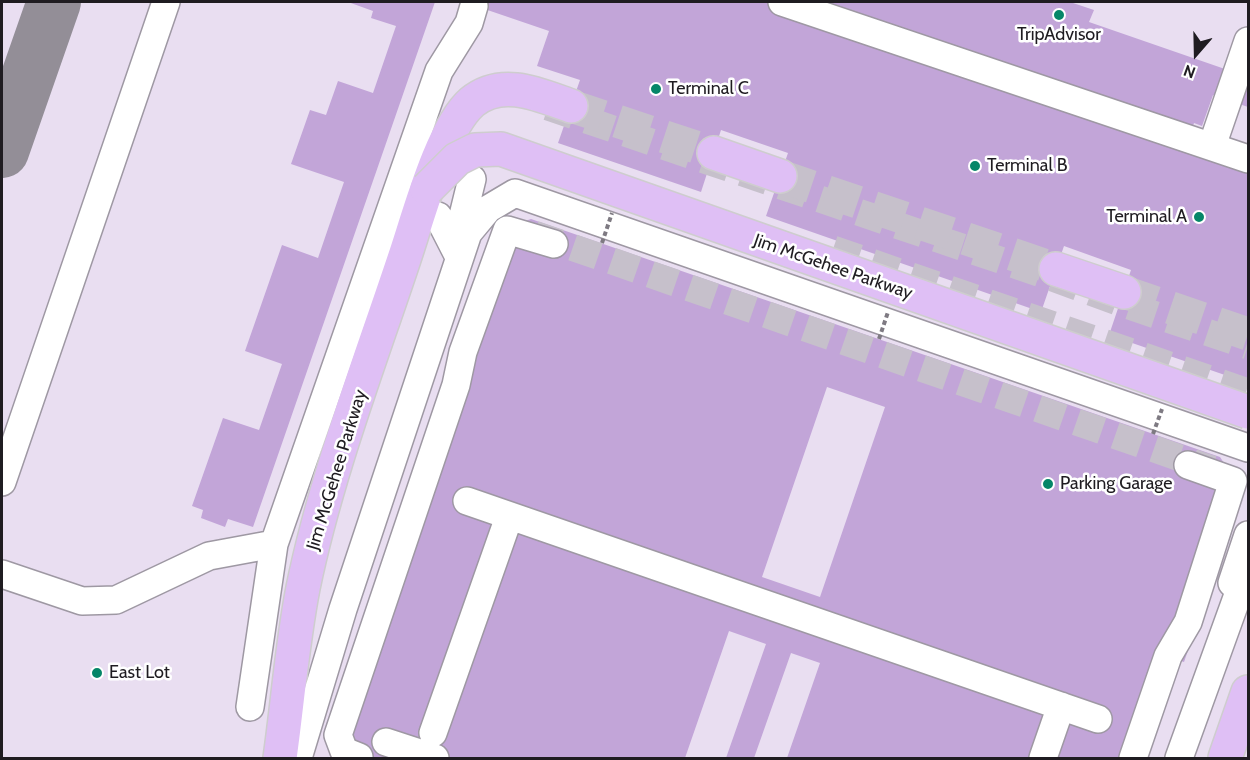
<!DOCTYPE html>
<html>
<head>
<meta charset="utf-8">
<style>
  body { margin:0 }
  #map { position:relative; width:1250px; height:760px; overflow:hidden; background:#f0e9f5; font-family:Cabin,sans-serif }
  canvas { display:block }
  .frame { position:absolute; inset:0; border:3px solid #1f1c21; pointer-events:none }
  .north { position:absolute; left:1166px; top:24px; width:60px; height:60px; -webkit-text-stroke:4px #fff; paint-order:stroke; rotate:200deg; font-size:16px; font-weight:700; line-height:24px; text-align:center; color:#1f1c21 }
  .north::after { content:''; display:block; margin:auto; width:21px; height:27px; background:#1f1c21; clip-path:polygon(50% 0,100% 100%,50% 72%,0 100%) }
</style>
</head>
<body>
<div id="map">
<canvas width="1250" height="760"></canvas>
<div class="frame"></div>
<div class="north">N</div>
</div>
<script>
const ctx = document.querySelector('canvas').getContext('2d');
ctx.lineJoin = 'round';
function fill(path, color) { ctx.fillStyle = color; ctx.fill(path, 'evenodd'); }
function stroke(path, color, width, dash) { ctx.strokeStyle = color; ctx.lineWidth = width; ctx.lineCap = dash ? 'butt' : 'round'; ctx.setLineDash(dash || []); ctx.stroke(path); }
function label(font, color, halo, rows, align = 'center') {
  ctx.font = font + ' Cabin,sans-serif'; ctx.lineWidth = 5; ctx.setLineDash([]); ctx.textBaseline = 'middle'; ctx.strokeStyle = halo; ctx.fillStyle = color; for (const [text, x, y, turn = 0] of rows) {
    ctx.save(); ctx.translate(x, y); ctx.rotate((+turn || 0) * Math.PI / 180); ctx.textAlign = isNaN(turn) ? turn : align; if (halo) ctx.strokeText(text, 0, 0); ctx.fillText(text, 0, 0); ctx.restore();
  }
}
const built = new Path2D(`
  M2,2H1248V758H2Z`);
const taxiway = new Path2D(`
  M2,151L54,2`);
const building = new Path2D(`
  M348,2H435L253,527L228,519L225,527L201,518L203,510L192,506L223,418L259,430L282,364L245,351L274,268L282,245L318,258L344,182L291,164L310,110L326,115L338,81L373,93L396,26L371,18L373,11Z
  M464,2H1070L1094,10L1089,22L1248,77V107L1213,95L1202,126L1194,123L1187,143L1248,164V383L1109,335L1131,270L1064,246L1041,312L766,216L788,153L721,130L701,192L558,143L580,80L537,66L549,31Z
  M531,219L1220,457L1243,492L1184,662L1155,652L1118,758H787L820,663L791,653L754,758H726L766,644L729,631L685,758H358L346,742L462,411L450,407L507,227ZM827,387L885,407L820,597L762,577Z`);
const minorTunnel = new Path2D(`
  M548,107L1053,278L1120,303L1248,346
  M534,234L1212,469
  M833,249L1248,392`);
const majorTunnel = new Path2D(`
  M571,106L714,153
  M780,176L1056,269
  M1124,292L1248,334`);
const minor = new Path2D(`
  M782,2L1248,159
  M1212,146L1248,41
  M438,216L458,255
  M460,242V228L472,179
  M2,482L166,2
  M467,501L1098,719
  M2,574L82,601L116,600L209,556L274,544L439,71L469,23L474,6
  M1232,583L1248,535
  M250,707L274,544
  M433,733L509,517
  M386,742L435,758
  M359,757L344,751L338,735L456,385L463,352L507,230L554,244
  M298,758L343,609L468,233L488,209L515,193L1248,448
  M1043,758L1061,706
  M1133,758L1168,656L1188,622L1233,481L1188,465
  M1179,758L1248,567`);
const major = new Path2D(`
  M714,153L780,176
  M1056,269L1124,292
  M280,758C288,702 292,644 303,588C326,476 368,367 404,259C418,218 441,129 472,102C502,77 540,95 571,106
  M1225,758L1248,692`);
const pathBridge = new Path2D(`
  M602,243L612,213
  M879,339L888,312
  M1153,434L1162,409`);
const majorBridge = new Path2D(`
  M427,189L457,159L475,150L501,149L1248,412`);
const markers = [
  [1059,15,6,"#058668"],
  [656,89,6,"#058668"],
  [975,166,6,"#058668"],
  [1199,217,6,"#058668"],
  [1048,484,6,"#058668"],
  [97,673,6,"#058668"]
];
const poiNames = [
  ["TripAdvisor",1059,35,"center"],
  ["Terminal C",668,89],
  ["Terminal B",987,166],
  ["Terminal A",1187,217,"right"],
  ["Parking Garage",1060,484],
  ["East Lot",109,673]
];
const streetNames = [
  ["Jim McGehee Parkway",833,267,19],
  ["Jim McGehee Parkway",337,470,-73]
];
fill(built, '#e9def1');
stroke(taxiway, '#938e97', 54);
fill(building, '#c2a5d8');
stroke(minorTunnel, '#c6c0cb', 27, [27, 14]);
stroke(majorTunnel, '#c6c0cb', 33, [33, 16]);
stroke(minor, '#9e98a3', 30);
stroke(major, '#cecdce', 36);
stroke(minor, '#fff', 27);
stroke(major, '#dfbff5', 33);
stroke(majorBridge, '#cecdce', 36, []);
stroke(pathBridge, '#7e7a82', 4, [4.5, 3]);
stroke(majorBridge, '#dfbff5', 33);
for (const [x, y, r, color] of markers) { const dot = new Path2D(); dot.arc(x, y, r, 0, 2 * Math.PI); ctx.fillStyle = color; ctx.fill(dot); stroke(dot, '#fff', 2); }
label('18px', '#1f1c21', '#fff', poiNames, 'left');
label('18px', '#1f1c21', '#fff', streetNames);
</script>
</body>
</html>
